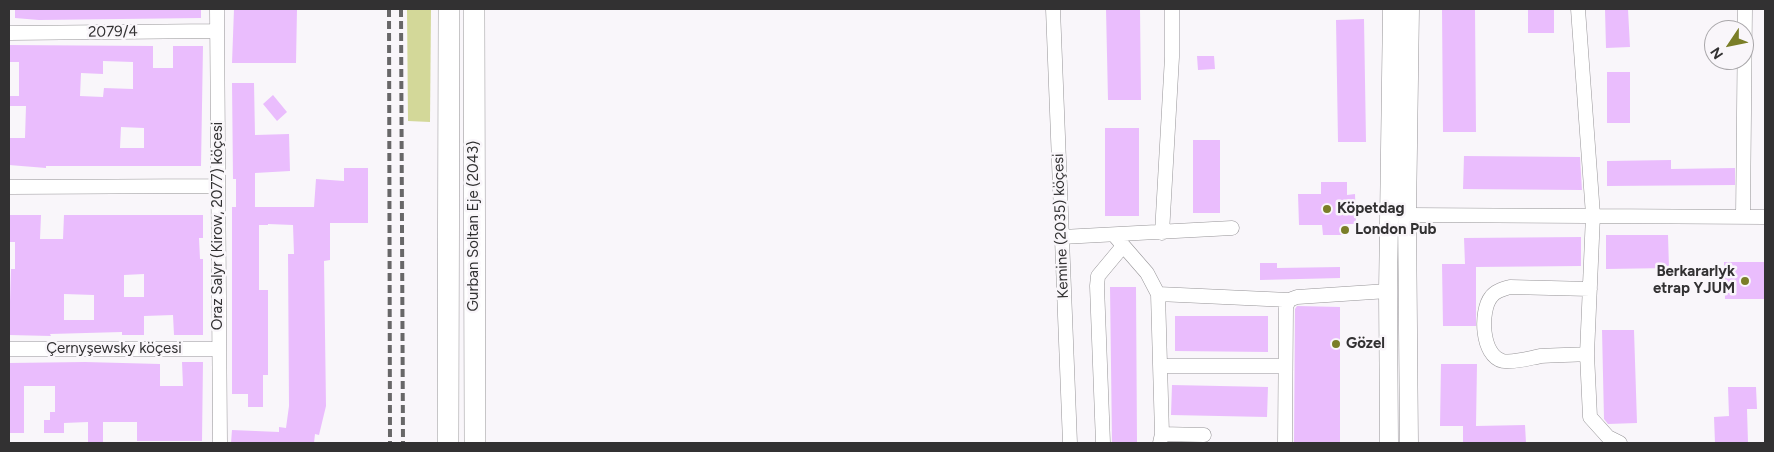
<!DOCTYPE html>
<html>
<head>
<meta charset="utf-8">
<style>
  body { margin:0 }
  #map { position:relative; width:1774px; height:452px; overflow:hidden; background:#f9f6fa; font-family:Figtree,sans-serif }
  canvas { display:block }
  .frame { position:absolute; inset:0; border:10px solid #323132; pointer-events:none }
  .north { position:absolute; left:1704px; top:20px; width:50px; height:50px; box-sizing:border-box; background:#f9f6fa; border:1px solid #a9a7aa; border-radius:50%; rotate:236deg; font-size:14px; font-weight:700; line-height:20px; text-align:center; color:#323132 }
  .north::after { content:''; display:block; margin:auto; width:18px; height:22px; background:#7a7e28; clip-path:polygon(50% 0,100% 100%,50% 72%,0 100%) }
</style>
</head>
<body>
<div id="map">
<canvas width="1774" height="452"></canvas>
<div class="frame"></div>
<div class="north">N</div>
</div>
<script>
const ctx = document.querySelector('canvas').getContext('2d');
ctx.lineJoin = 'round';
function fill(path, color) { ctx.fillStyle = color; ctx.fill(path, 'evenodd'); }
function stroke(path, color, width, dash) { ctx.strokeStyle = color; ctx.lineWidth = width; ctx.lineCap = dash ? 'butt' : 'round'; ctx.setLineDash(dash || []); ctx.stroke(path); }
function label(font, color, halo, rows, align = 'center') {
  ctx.font = font + ' Figtree,sans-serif'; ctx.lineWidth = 5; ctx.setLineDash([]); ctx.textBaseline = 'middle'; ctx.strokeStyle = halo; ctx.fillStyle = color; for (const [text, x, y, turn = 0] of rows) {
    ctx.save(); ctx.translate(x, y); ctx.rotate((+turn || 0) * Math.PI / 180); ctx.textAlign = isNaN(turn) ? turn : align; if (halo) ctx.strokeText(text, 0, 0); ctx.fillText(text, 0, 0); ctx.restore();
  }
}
const green = new Path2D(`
  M407,9H431L430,122L408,121Z`);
const building = new Path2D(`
  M15,9H201V18L39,20L15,18Z
  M234,9H297L296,63H232Z
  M1106,9H1140L1141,100H1108Z
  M1442,9H1475L1476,132H1443Z
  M1528,9H1554V33H1528Z
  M1605,9H1628L1630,47L1606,48Z
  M1364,19L1366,142H1338L1336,20Z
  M9,45L153,46V68H173V46H203L201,166H46V168L9,165V138H25L26,106H9V96H19V62H9ZM103,61L133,62V89L104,88L103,97L80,96L81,73L103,74ZM121,127L144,128V148H120Z
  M1197,56H1214L1215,69L1198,70Z
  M1607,72H1630V123H1607Z
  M232,83H254L255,135L289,134L290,171L255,173V207H314L316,179L344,181V168H368V223H330V260L324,261L326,406L319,435L315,434L314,443H231L232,430L279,432V427L286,428L289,406L288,254H294L293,225L268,224V225H259V290H268V375H263V407H248V394H232V207H236V179H233Z
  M273,95L287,112L277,121L263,104Z
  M1105,128H1139V216H1105Z
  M1193,140H1220V213H1193Z
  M1464,156L1580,157L1582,190L1463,189Z
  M1671,160V169L1735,168V185L1607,186V161Z
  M1321,182H1347V195L1355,194L1356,224H1346V235H1323L1322,225H1299L1298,194H1321Z
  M9,215H41L40,239H63L64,215H203V238H199L200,259H203V335H174L173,315L144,316V335H122V332L50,334L51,336L9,335L11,269H15V242H9ZM144,274V297H124V275ZM64,294L94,295V320H64Z
  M1606,235H1668L1669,268L1606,269Z
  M1581,237V266L1476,267V326H1443L1442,264H1465L1464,238Z
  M1724,262H1765V299H1725Z
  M1260,263H1277V268L1340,267V278L1260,280Z
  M1110,287H1136L1137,443H1112Z
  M1297,306L1340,307V443H1294L1295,309Z
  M1175,316H1268V352L1175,351Z
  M1602,330H1634L1637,423L1608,424L1604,419Z
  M85,362L160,364V386H183L182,362H203L202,441H137V422H103V443H88V422L64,423V433H44V420H50V412H55V386H24V433H9V363Z
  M1441,364H1477L1476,426L1525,425L1526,443H1463V426H1440Z
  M1172,385L1268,387L1267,417L1171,415Z
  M1728,387H1756L1757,409H1747L1748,443H1715L1714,417L1729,416Z`);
const minor = new Path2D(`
  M217,9L220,443
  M1053,9L1070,443
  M1578,9L1593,215L1587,354L1590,417L1608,437L1620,443
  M9,33L217,31
  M9,187L218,186
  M1407,215L1765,217
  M1743,217L1745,9
  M1162,233L1172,57V9
  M1114,235L1147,273L1158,294L1162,434L1160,443
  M1062,237L1232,228
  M1158,294L1289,300
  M9,349H219
  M1587,354C1572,355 1556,355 1541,356C1530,358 1513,363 1503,361C1481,356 1480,311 1491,297C1495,291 1503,289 1510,287L1590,289
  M1162,366H1285
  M1162,434L1204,435
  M1103,443L1097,286L1098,276L1123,246
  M1285,443L1286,307L1289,300L1297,297L1388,291`);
const major = new Path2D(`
  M1389,443L1388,291L1392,9
  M1409,443L1407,215L1410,9`);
const highway = new Path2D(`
  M474,9L475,443
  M448,443L449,9`);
const rail = new Path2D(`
  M389,9L390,443
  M401,9L403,443`);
const markers = [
  [1327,209,5,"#7a7e28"],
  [1345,230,5,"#7a7e28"],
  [1745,281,5,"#7a7e28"],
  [1336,344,5,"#7a7e28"]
];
const streetNames = [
  ["2079/4",113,32,-1],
  ["Oraz Salyr (Kirow, 2077) köçesi",218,226,-90],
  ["Gurban Soltan Eje (2043)",474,226,-90],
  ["Kemine (2035) köçesi",1061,226,-92],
  ["Çernyşewsky köçesi",114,349]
];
const poiNames = [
  ["Köpetdag",1337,209],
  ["London Pub",1355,230],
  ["Berkararlyk",1735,272,"right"],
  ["etrap YJUM",1735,289,"right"],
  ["Gözel",1346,344]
];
fill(green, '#d3d899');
fill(building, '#eabdfd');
stroke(minor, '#969497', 15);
stroke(major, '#969497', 19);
stroke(highway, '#969497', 22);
stroke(minor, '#fff', 14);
stroke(major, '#fff', 18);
stroke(highway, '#fff', 21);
stroke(rail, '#686768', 4, [8, 4]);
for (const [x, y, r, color] of markers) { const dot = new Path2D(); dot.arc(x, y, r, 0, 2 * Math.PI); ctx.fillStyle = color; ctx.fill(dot); stroke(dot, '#f9f6fa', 2); }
label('15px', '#323132', '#f9f6fa', streetNames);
label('bold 15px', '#323132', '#f9f6fa', poiNames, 'left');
</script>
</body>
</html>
